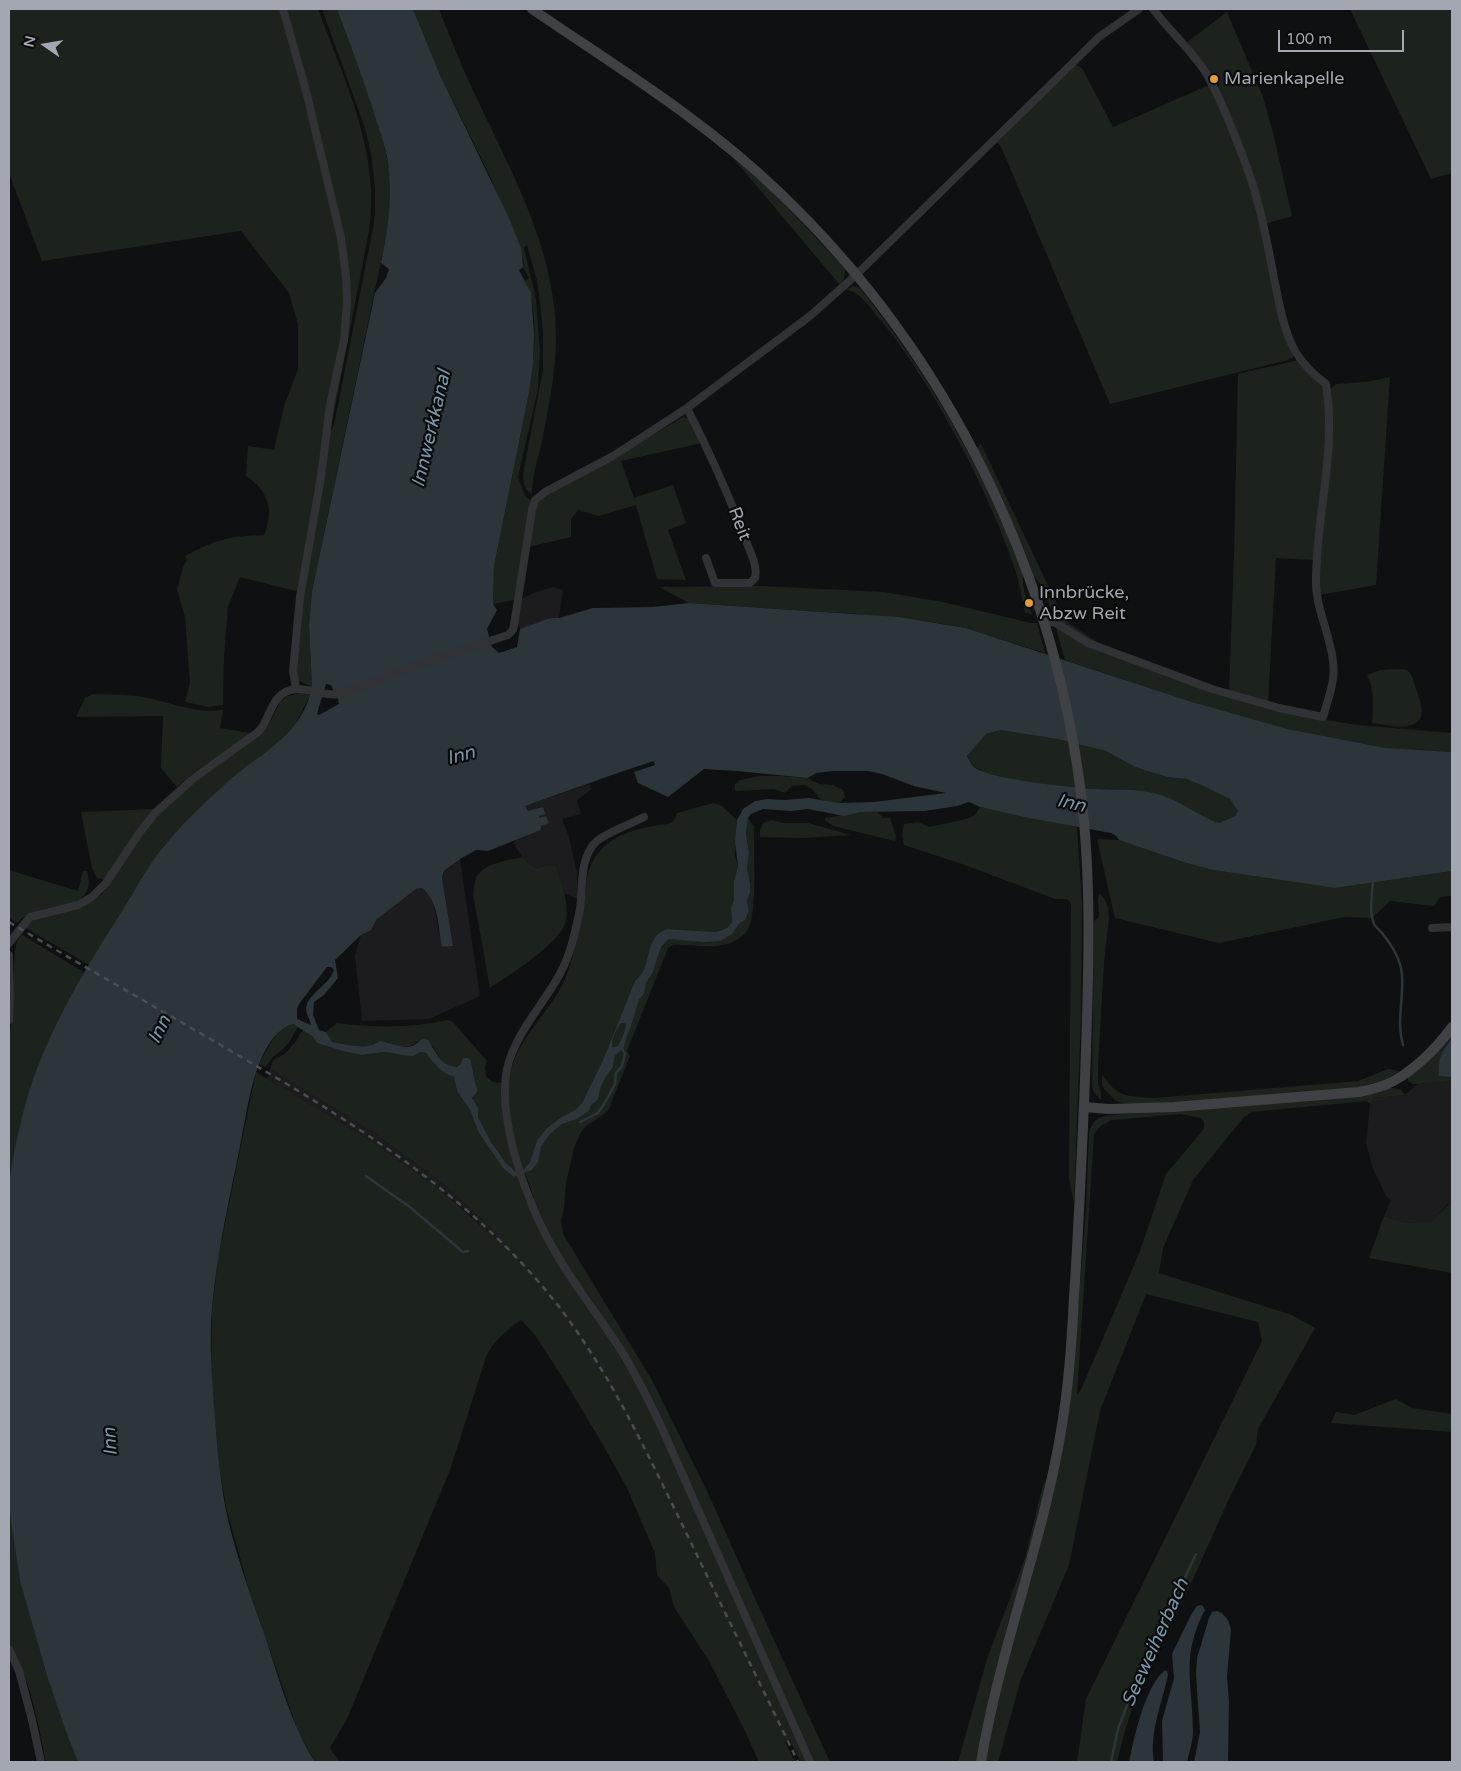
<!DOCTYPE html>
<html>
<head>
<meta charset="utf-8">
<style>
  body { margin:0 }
  #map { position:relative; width:1461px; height:1771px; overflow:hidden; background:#0f1011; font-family:"Varela Round",sans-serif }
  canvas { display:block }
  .frame { position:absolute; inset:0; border:10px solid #a2a7b1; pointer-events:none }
  .north { position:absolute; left:20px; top:20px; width:50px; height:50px; -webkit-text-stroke:4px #0b0b0c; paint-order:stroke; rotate:283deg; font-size:14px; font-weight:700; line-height:20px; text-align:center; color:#a2a7b1 }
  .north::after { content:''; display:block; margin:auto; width:18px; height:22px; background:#a2a7b1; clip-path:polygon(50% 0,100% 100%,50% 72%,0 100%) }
  .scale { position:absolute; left:1278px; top:30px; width:126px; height:22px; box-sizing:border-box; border:2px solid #a2a7b1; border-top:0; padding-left:6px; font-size:15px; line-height:18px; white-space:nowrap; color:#a2a7b1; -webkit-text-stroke:4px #0b0b0c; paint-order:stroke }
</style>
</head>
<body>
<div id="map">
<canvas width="1461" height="1771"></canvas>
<div class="frame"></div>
<div class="north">N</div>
<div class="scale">100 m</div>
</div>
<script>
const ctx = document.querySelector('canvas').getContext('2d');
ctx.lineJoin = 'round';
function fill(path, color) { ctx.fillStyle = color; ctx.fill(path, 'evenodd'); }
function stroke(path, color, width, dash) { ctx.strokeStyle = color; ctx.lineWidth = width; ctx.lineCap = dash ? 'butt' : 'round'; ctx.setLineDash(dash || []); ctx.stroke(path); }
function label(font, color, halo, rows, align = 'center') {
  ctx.font = font + ' "Varela Round",sans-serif'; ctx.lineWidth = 4.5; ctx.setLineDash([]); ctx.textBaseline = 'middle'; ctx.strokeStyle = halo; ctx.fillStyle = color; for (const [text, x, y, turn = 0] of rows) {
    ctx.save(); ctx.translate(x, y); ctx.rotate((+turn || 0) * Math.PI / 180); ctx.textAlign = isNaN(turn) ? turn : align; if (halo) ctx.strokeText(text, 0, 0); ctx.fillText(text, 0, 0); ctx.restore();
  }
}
const built = new Path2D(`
  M553,587L563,590L559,618H550L520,629L517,621L521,599L536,592Z
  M590,784L592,789L577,800L581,814L562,819L569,837L577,873V899L564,893L555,864L535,868L522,857L513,842L541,830L539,816L533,811H528L524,806Z
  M460,859L480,996L429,1019L362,1021L355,956L361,935L366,933L373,927L377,919L416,889L422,888L429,893L433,901L442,947L453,946L442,878L445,871Z
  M270,1069L371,1131L440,1181L503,1237L498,1241L469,1214L437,1187L368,1139L267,1080Z
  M1452,1081V1204H1448L1432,1221L1405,1223L1384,1216L1391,1200L1386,1196L1372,1166L1366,1143L1370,1104L1374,1098L1404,1095L1418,1084Z`);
const green = new Path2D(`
  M9,9H282L342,250L344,325L300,592L240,577L228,607L224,656L223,705L209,707L185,702L190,683L185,617L177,590L183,567L187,560L185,556C215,540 230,536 264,535C275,510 268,491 246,476L248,446L274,450L284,406L298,369V324L289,293L241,231L42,261L9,173Z
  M286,9H318C344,79 381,154 369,231L332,423L328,430L344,345L348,283Z
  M322,9H337C356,58 381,117 389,169C392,191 389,215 386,237L312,591L309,625L312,687L298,680C295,672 295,661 296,652C298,639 304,630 300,617L327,437L334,425L373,228L375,214V189L371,154L365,128Z
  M413,9H439C451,39 463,70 477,99C513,175 556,251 556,338C556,374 548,410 541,446C537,462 532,478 532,494C524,490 523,482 523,474L543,369V333L540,302L537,281L527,245L524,248L536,299L540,351L538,389L518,477L525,496L532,501L514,600L493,604L494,566L529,393C534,360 540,311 525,281L529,278L523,267L524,263L491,178L440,75Z
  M1350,9H1452V173L1431,179Z
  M1227,12L1263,97L1273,133L1292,216L1265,224L1218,93L1219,83L1216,75H1210L1186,43Z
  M1076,65L1082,68L1113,127L1209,85C1252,169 1271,263 1294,354L1293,357L1288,360L1110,404L1002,149L997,142L1073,66Z
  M733,158L778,197L845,269L844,279L840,285Z
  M853,286L860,288C928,374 983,468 1022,571C1024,576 1022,583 1024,589C1025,598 1029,606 1032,614L1025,613C1022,600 1020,586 1016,572C995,510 965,450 932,394C915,367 898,340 877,316C869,307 860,291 846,290Z
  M1299,360L1323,387L1328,425L1315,560L1276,558L1268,703L1229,691L1234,555L1238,374Z
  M1390,377L1376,585L1319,595L1318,586L1322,519L1333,423L1331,389L1336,384L1366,382Z
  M683,417L689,419L702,443L621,461L634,498L673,485L686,523L668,530L686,580L657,579L636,505L599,516L578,510L571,519V537L528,547L537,505L542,497L618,456Z
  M981,444L1062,615L1070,624L1100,644L1085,640L1060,624L1053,615L1041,585L1034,576L1025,552L1003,500L977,448Z
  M761,586L884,592L943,602L1031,623H1037L1045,653L966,628L931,622L857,614L689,603L659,587Z
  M1056,629H1058L1091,647L1314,718L1357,725L1452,733V752C1430,750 1406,751 1384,748C1274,734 1169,694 1065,660Z
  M1396,669C1400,669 1405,669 1408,671C1413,675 1414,683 1416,689C1420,701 1429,720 1411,725C1399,729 1384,724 1372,723C1373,706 1375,691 1367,675L1380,670Z
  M300,693L310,695L295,725L278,744L234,777L201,806L164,846L89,965L24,927L35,919L82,907L102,894L147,827L165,808L190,785L257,737L271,721L280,702L288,696Z
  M93,694C110,695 126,694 143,697C170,702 195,714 223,710L220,728L251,733L192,774L177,787L161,768L163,716L76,717L85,698Z
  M1000,730L1057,739L1106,751L1135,767L1167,777L1186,779L1201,785L1230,799L1239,811L1235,816L1219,823C1198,816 1182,801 1161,795C1140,788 1117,790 1096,789C1074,788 985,780 973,765C970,763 969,758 967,755L986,734Z
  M760,776H781L807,778L819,784L833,785L843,790L845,797L839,803L828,802L820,799L812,789L805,785L792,786L785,793L774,789L735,791V784L740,780Z
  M713,803L722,806L737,820L735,855L738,866L734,881V900L731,908L732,922L727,928L716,932L667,929C650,935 650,949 646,964C644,971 640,976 635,981L603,1060L582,1103L575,1110L560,1118L547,1128L537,1140L530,1162L523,1170C515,1143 506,1112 509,1084C512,1039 552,1014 567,974C575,952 580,928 584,905C587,884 584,870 600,851C612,836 635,829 653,826C659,825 668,825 672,822C675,820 676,816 677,813Z
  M980,807L1077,827L1082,903L1081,1017L1074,1203L1069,1179L1071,903L1067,899H1055L962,864L904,845L902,835L904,824L918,822L929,827L966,819L975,815Z
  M154,809L108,875L104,879L97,878L92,868L81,812Z
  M861,812H878L883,818H890L896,836L895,841L833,826L825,820V818Z
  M748,818L754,826C753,850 758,911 748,929C744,936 735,942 727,944C709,949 691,944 673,945L668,948L627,1051L630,1056L608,1111L584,1128L580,1134L574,1148L566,1183L564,1208L561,1220L563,1234L652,1380L708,1493L757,1603L830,1762H813L654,1404L635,1366L584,1289L582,1300C608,1337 632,1373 652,1413L806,1762H801L789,1739L785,1742L795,1762H759L745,1731L709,1661L674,1607L669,1588L657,1575L655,1553L627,1488L603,1445L566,1383L535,1335L521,1320C507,1330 496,1339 487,1354L450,1470L347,1719L330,1748L340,1762H315L298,1731L249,1590L226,1507L219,1464L211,1376L212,1310L218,1258L256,1072L368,1139L437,1187L498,1241L502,1237L440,1181L371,1131L270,1069L273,1060L285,1054L297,1040L300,1033L305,1030L312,1036L317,1043L342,1051L362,1055L383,1052L393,1053L400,1055L420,1052L426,1053C434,1064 441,1073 454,1077L457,1091L470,1110L478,1131L514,1177L517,1176L526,1203L534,1198L525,1173L532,1170L538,1162L541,1147L550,1134L562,1124L577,1119L589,1111L591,1105L598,1100L600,1090L605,1078L613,1067L615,1056L624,1047L625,1038L633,1020L639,1000L644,994L646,983L653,972L660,950L669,939L685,940L732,934L739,924L745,920L749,911L747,900L750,893V883L747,868L749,853L746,834Z
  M772,820L783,823H808L851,835L802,838L760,837V830L763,823Z
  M1097,839L1119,840L1183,862L1213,870L1335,888L1452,871V896L1440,897L1434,906L1390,901L1372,918L1346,917L1330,920L1219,943L1115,918Z
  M522,857L535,868L555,864C561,881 569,901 566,920C563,942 508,976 490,988L473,894C474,889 474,883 476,878C483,863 507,861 522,857Z
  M9,870L78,891L83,871H87C90,883 90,892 79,900C59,908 32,907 17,923L9,918Z
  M1099,893L1104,898L1108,907L1109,918L1104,963L1098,1065V1084L1101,1093V1100L1093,1091L1092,1084L1094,921L1099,917L1098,898Z
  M21,934L85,973C46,1041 20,1106 9,1184V1046L13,1001L15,951L17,941Z
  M448,1020L453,1022L487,1061L485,1067L486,1077L493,1082L502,1083L503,1119L516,1172L506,1163L491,1142L478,1117V1108L472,1098L478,1091L475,1082L471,1061C466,1062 461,1066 456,1067C444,1070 438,1055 433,1046L418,1041C403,1054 396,1041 379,1041C367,1051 346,1044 332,1042L326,1032L337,1023C374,1028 411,1028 448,1020Z
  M621,1023H625L627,1024C625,1030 621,1042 618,1046L613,1047C610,1041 617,1028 621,1023Z
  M293,1024L298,1027C294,1032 292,1039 288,1044C279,1054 272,1055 266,1067L259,1064C268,1048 275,1030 293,1024Z
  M1452,1032V1081L1418,1084H1413L1408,1081V1077Z
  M1388,1069L1400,1071L1384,1080L1352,1089L1183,1102L1138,1104L1123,1103L1116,1101L1105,1090L1102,1085V1074C1117,1098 1127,1096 1154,1098L1358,1081Z
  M1388,1087L1401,1090L1405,1095L1374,1098L1370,1104L1366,1101L1252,1112L1244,1117L1193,1180L1163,1248L1159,1273L1292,1315L1315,1328L1258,1429L1256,1445L1228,1501L1194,1577L1136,1697L1124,1734L1117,1762H1077L1086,1699L1262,1341L1258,1322L1146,1294L1100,1411L1069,1565L1021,1679L998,1762H985L994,1712L1041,1543L1076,1334L1086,1211L1089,1133C1094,1118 1097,1118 1112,1115L1282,1103ZM1180,1114L1201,1118L1204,1122V1129L1166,1174L1140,1251L1081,1390L1077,1394L1094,1135C1098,1127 1103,1124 1112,1120Z
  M1449,1204H1452V1273L1369,1258L1384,1216L1405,1223L1432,1221Z
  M1396,1399L1412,1408L1452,1414V1432L1331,1423L1336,1412L1354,1415Z
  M1047,1478L1028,1558L1008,1624L976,1762H958L987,1659L1025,1558L1043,1485Z
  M9,1502L20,1581L48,1679L66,1732L78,1762H46C38,1722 30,1678 9,1643Z`);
const water = new Path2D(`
  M337,9H413L440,75L508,216L521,248L523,267L519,270L531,293L534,333L533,364L529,393L494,566L493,604L497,610L487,629L492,647L499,653L517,647L520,629L550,618H559L593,608L653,607L689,603L898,617L966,628L1192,702L1287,729L1385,748L1452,752V871L1335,888L1213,870L1183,862L1119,840L1116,836L1111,833L1029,818L980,807L969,802L957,806L925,811L861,812L844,816L808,809L791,811L763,809L751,814L748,818L746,834L749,853L747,868L750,883V893L747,900L749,911L745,920L739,924L732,934L720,941L706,942L669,939L663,945L660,950L653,972L646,983L644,994L639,1000L633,1020L626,1038L624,1047L615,1056L613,1067L605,1078L600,1090L598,1100L591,1105L589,1111L577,1119L562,1124L550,1134L541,1147L538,1162L532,1170L514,1177L503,1168L478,1131L470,1110L457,1091L454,1077C441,1073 434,1064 426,1053L420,1052L413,1056L400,1055L393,1053L383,1052L362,1055L342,1051L317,1043L312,1036L293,1024C256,1036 249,1103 242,1136C231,1193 217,1250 212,1308C209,1344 212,1381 215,1417C217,1447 220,1476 225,1506C234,1550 250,1594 265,1636C279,1679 291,1724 315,1762H78L66,1732L48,1679L20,1581L11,1521L9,1502V1184C13,1153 20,1122 29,1092C50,1026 87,966 124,908C137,887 149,864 165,845C185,821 208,799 232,778C265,750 302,735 312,687L309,625L312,591L375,293L386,278L389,269L381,263C387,233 392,203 389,172C388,152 380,132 374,113C363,78 350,43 337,9ZM326,684L331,685L338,699L339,704L319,715L317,714ZM1000,730L1057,739L1106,751L1135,767L1167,777L1186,779L1201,785L1230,799L1238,811L1235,816L1219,823C1198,816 1182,801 1161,795C1140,788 1117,790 1096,789C1075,788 985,779 973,766C970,763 969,759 967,756L986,734ZM654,761L655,765L634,772L638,783L668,797L704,769L737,771L807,778L817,773L832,771H868L882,774L914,786L946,793L874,802L839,803L809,798L784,800L767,799L755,801L743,809L737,820L735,842L738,866L734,881V900L731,908L732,922L727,928L716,932L667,929C650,935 650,949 646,964C644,971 640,976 635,981L603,1060L582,1103L575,1110L560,1118L547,1128L537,1140L530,1162L523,1170L516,1172L506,1163L491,1142L478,1117V1108L472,1098L478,1091L475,1082L471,1061L468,1058H463L461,1064L457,1067C439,1065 437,1053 428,1040L423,1039C419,1041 416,1045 412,1046C404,1050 388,1041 379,1041C367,1051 346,1044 332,1042L326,1032L319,1030L313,1015L314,1002L324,995L338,978L335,960L361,935L371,930L377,919L416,889L422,888C439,901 438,928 442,947L453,946L442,878L444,871L460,859L476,850L488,851L541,830V826L549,823L546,816L539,818V816L545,814L543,807L528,811L525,806C568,791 610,775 654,761ZM327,967H331L334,970C329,986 305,995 306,1010C307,1015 310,1020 311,1025L297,1019V1009L299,1004ZM621,1023H625L626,1025C625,1030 621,1042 618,1046L613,1047C610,1041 617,1028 621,1023Z
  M1452,1039V1077L1439,1076C1438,1057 1441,1053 1452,1039Z
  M1202,1605L1205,1610C1180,1657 1193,1684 1193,1732C1193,1742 1189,1752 1187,1762H1163L1162,1721L1174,1678L1172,1654L1192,1613L1197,1606Z
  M1217,1611L1222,1613L1228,1620L1231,1630L1227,1677L1229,1702L1228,1762H1194L1200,1732L1196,1675L1197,1658L1209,1618L1212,1612Z
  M1165,1670L1167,1671L1168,1675C1162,1704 1149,1732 1154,1762H1129C1134,1738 1145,1686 1165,1670Z`);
const stream = new Path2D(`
  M1373,881C1372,894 1369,912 1374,924C1376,927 1379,930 1382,933C1391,944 1401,960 1402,975C1404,998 1396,1021 1403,1045
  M580,1122L598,1113L606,1101L615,1084L616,1073L622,1066L625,1054L622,1048
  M366,1176L411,1208L463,1252L468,1251
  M1111,1762L1118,1729L1134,1687L1196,1554`);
const street = new Path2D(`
  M283,9L306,91L341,238L346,277L347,303L344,340L330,405L321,477L300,597L293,671L296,688
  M687,408C709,451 728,493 745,538C749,550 758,565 755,578L750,583H715L706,558
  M1046,623L1054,622L1088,643L1212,689L1279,708L1323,717C1328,699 1336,680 1333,661C1330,634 1316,609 1316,582C1316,516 1337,450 1326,384C1314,375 1303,364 1295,351C1283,329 1279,302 1274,278C1269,251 1264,223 1256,196C1251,176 1242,155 1235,136C1226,114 1217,90 1204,70C1189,48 1169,30 1153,9
  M644,817C633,823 606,833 597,841C579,857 583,887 580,909C577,923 574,939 569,953C556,992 522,1021 509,1061C493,1115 529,1209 557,1255C577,1289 601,1319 622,1352C637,1376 649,1401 661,1426L810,1762
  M1432,928L1452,927
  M9,943L30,917L78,905L92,897L106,883L140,832L155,813L194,778L258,732C268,722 269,708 278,698C296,678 318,698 340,694L431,660L508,635L513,630L514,625L532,510L535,500L545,492L613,456L687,408L810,316L856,275L1099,37L1139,9
  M9,955L10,998L9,1020
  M9,1649L19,1671L32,1720L41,1762`);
const secondary = new Path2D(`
  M532,9C618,68 703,119 779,192C949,354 1058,578 1083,811C1092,900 1088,990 1085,1079C1082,1151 1079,1224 1074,1297C1072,1339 1069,1383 1062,1425C1044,1539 1000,1648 981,1762
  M1084,1107L1109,1109L1174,1107L1359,1092C1368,1090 1377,1088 1385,1085C1410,1075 1437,1048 1452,1027`);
const rail = new Path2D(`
  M9,922C84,967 161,1010 236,1054C351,1121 463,1190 548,1293C604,1361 641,1441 680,1520C719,1601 759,1681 798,1762`);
const markers = [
  [1214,79,5,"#e49d34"],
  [1029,603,5,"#e49d34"]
];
const poiNames = [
  ["Marienkapelle",1224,79],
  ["Innbrücke,",1039,593],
  ["Abzw Reit",1039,614]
];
const streetNames = [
  ["Reit",739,524,69]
];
const waterNames = [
  ["Innwerkkanal",432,429,-77],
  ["Inn",461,756,-15],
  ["Inn",1071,804,13],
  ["Inn",160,1030,-64],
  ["Inn",111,1442,-94],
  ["Seeweiherbach",1156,1643,-66]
];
fill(built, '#1c1c1e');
fill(green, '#1c231d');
fill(water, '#2c353a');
stroke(stream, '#2c353a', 2.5);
stroke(street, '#313235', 8);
stroke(secondary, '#3f4145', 10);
stroke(rail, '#4a4c50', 2.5, [6, 5]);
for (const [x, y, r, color] of markers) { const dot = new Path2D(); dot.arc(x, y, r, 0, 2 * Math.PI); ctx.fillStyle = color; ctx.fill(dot); stroke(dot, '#0b0b0c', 2); }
label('18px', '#a2a7b1', '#0b0b0c', poiNames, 'left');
label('18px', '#a2a7b1', '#0b0b0c', streetNames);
label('italic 19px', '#7a97aa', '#0b0b0c', waterNames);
</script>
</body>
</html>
